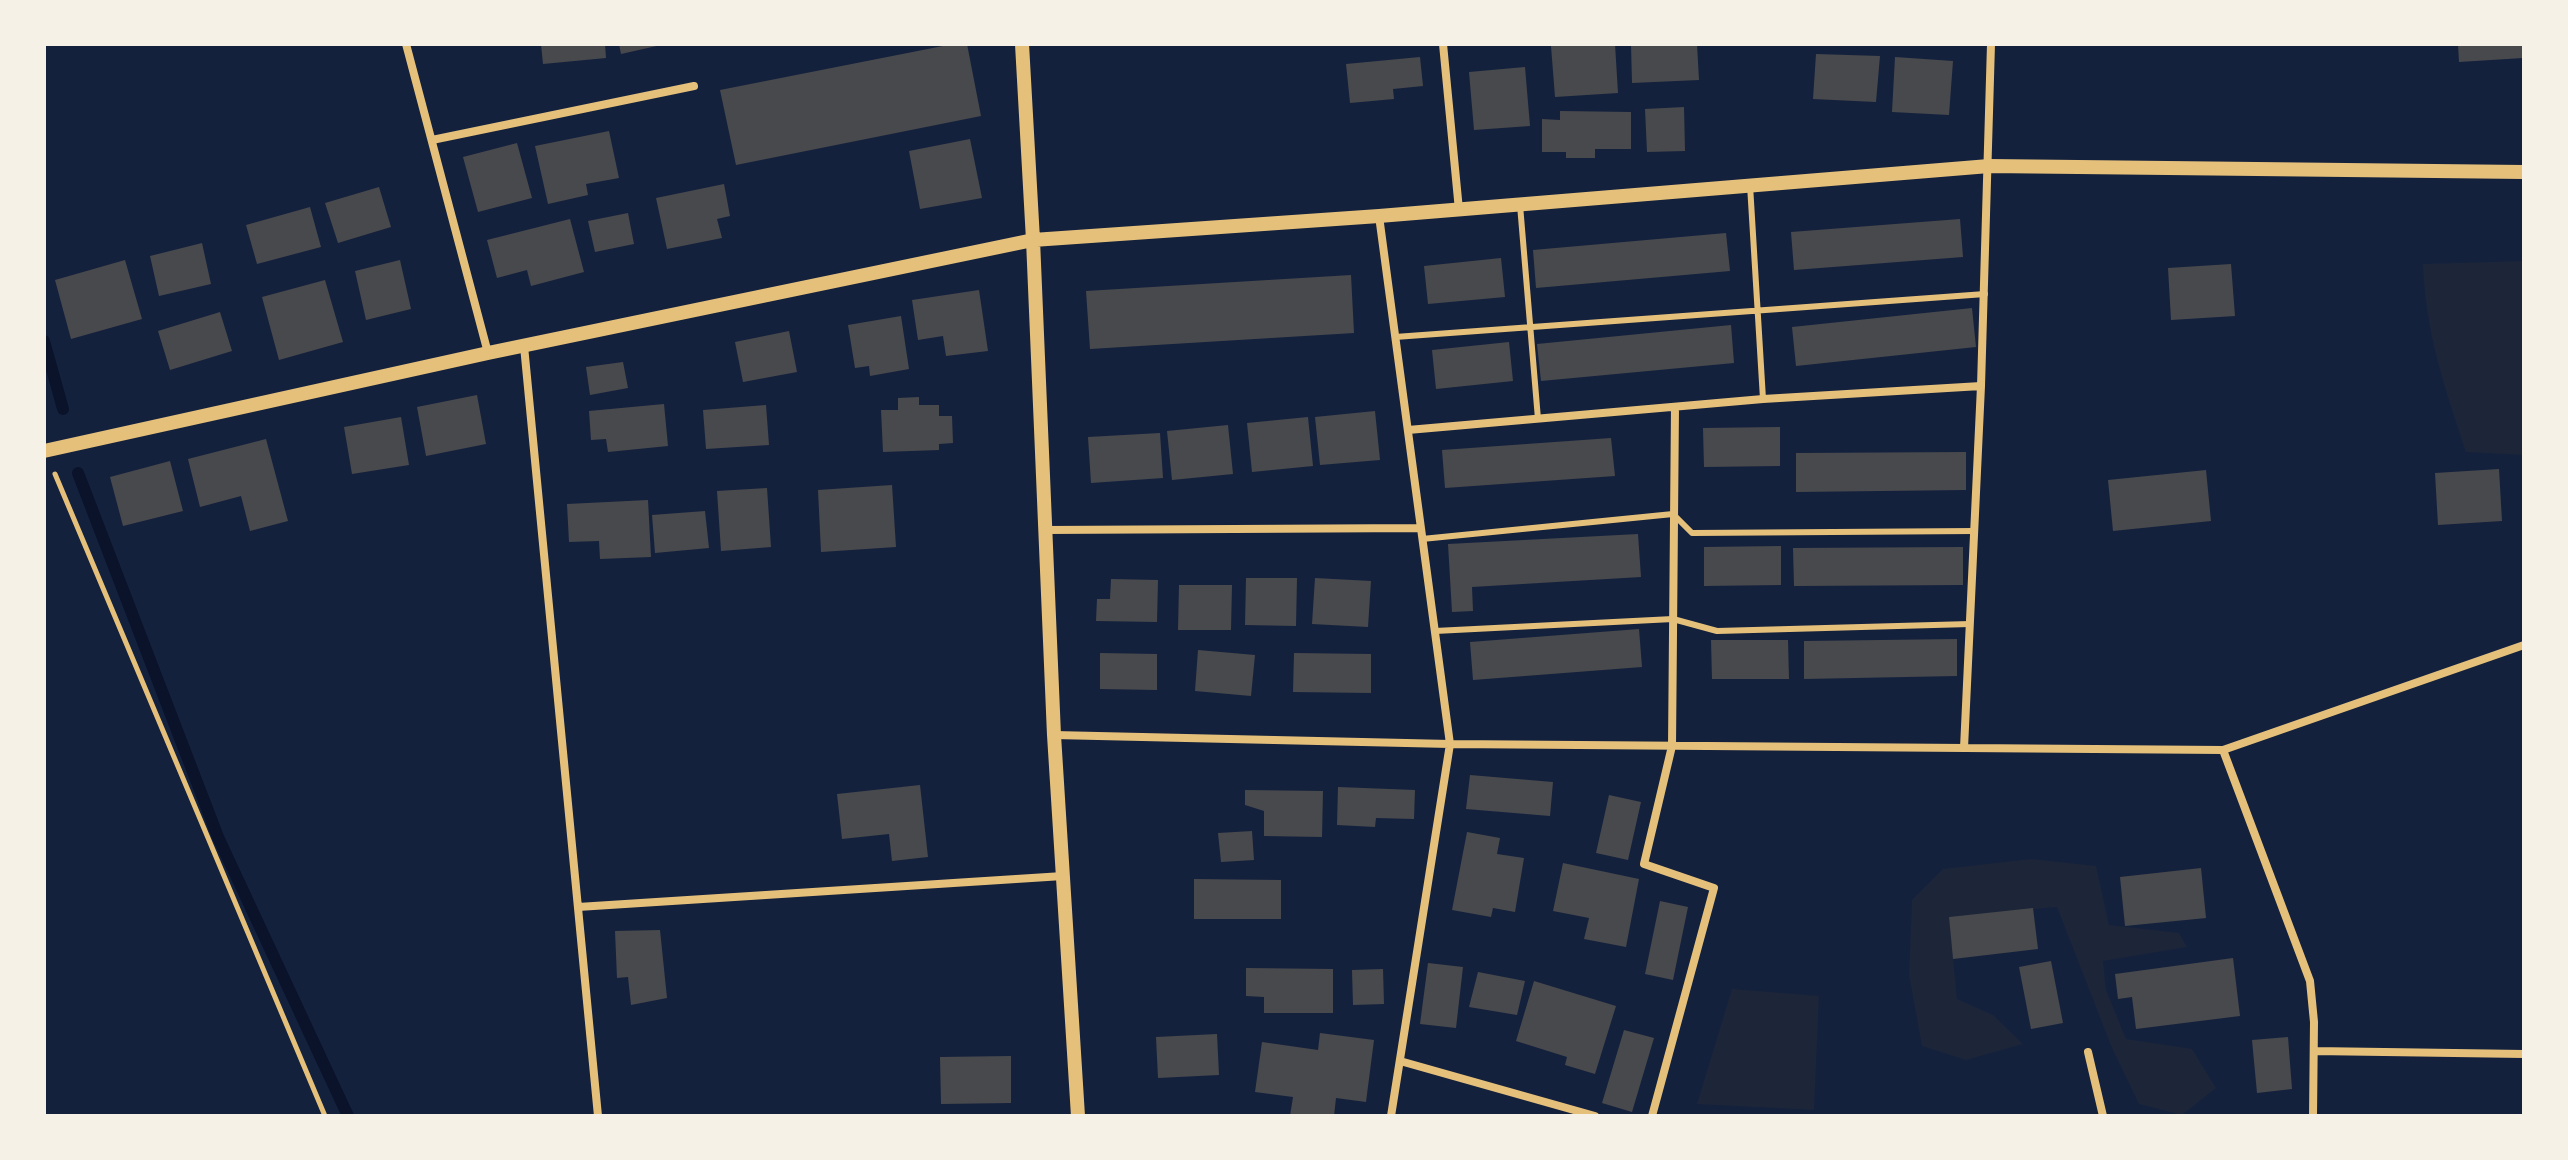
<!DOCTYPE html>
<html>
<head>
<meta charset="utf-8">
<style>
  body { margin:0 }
  #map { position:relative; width:2568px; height:1160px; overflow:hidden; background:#14213d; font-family:Quicksand,sans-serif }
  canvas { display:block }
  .frame { position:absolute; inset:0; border:46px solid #f6f1e7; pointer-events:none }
</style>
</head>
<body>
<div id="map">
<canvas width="2568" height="1160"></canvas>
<div class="frame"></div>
</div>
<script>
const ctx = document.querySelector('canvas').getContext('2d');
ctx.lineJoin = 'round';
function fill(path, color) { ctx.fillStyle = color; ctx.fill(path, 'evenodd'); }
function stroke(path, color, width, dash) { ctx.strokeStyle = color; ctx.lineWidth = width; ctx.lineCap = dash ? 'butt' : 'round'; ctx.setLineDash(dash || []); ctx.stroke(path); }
const green = new Path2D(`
  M2524,261V455L2466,452C2445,389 2425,331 2423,264Z
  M2031,859L2096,866L2109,925L2179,933L2187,947L2103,961L2106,990L2126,1039L2192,1049L2216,1088L2182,1115L2139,1104L2112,1048L2057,907L1949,917L1957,999L1993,1015L2023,1044L1966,1060L1922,1046L1909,975L1912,900L1943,869Z
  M1732,989L1819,996L1814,1110L1697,1104Z`);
const stream = new Path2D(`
  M44,341L63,409
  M78,473L218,837L348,1116`);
const building = new Path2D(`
  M541,44H605L606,58L543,64Z
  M619,44H661V45L621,54Z
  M953,44H967L981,116L736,165L720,90Z
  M1615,44L1618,93L1555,97L1551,46Z
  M1631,44H1697L1699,80L1632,83Z
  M2458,44H2522L2523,58L2459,62Z
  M1816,54L1880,56L1876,102L1813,99Z
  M1420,57L1423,86L1393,89L1394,99L1350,103L1346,64Z
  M1895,57L1953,61L1949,115L1892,112Z
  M1525,67L1530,126L1474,130L1469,72Z
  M1684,107L1685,151L1647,152L1645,109Z
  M1560,111L1631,112V149H1595V158H1566V152H1542V119L1560,120Z
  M609,131L619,178L586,184L588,195L548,204L535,146Z
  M970,139L982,198L920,209L909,151Z
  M517,143L532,198L478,212L463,157Z
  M724,184L730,216L717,219L722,238L667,249L656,198Z
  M379,187L391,227L338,243L325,203Z
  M310,207L321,247L257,264L246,225Z
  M628,213L634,244L595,252L588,221Z
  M570,219L584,272L531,286L527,270L497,278L487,240Z
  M1960,219L1963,257L1794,270L1791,232Z
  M1726,233L1730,271L1536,288L1533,250Z
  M202,243L211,284L159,296L150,256Z
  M1501,258L1505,297L1428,304L1424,266Z
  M125,260L142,319L71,339L55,280Z
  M400,260L411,309L366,320L355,271Z
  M2231,264L2235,316L2171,320L2168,268Z
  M1351,275L1354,333L1090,349L1086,291Z
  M325,280L343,342L279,360L262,297Z
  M979,290L988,351L946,356L943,336L918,340L912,300Z
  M1972,308L1976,347L1796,366L1792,327Z
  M220,312L232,351L170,370L158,331Z
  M901,316L909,369L870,376L869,366L855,368L848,325Z
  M1731,325L1734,363L1541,381L1537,344Z
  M789,331L797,372L743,382L735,342Z
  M1509,342L1513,381L1436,389L1432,350Z
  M623,362L628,388L590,395L586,367Z
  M477,395L486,444L426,456L417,407Z
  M919,397V405H939V416H952L953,443L939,444V450L883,452L881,410H898V398Z
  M664,404L668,446L608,452L606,439L591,440L589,411Z
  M766,405L769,445L706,449L703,410Z
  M1375,411L1380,460L1320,465L1315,417Z
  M401,417L409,465L352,474L344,427Z
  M1308,417L1313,466L1252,472L1247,423Z
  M1228,425L1233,474L1172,480L1167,431Z
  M1780,427V466L1704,467L1703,428Z
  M1160,433L1163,478L1091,483L1088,437Z
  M1611,438L1615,476L1445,488L1442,450Z
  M266,439L288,521L250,531L241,496L200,507L188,459Z
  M1966,452V490L1796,492V453Z
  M170,461L183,511L123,526L110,477Z
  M2499,469L2502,521L2438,525L2435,473Z
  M2206,470L2211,521L2113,531L2108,480Z
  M892,485L896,547L821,552L818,490Z
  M767,488L771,547L721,551L717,491Z
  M648,500L651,557L600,559L599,541L569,542L567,504Z
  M705,511L709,548L655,553L652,515Z
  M1638,534L1641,577L1472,587L1473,611L1452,612L1448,544Z
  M1781,546V585L1704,586V547Z
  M1963,547V585L1794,586L1793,548Z
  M1246,578H1297L1296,626L1245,625Z
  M1315,578L1371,581L1368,627L1312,624Z
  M1111,579L1158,580L1157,622L1096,621L1097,599H1110Z
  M1179,585H1232L1231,630H1178Z
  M1639,629L1642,667L1473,680L1470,642Z
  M1957,639V676L1804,679V641Z
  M1711,640H1788L1789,679H1712Z
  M1198,650L1255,655L1251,696L1195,691Z
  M1100,653L1157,654V690L1100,689Z
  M1294,653L1371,654V693L1293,692Z
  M1470,775L1553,782L1550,816L1466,809Z
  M920,785L928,857L892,861L889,834L842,839L837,794Z
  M1338,787L1415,790L1414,819L1376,818L1375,827L1337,825Z
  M1245,790L1323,791L1322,837L1264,836V811L1245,805Z
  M1609,795L1641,802L1628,860L1596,853Z
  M1252,831L1254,860L1221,862L1218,833Z
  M1467,832L1500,838L1497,854L1524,858L1515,912L1493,908L1491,917L1452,910Z
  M1563,863L1639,879L1626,947L1584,939L1589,918L1553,911Z
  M2201,868L2206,918L2125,926L2120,877Z
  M1194,879L1281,880V919H1194Z
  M1660,901L1688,907L1673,980L1645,974Z
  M2033,908L2038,949L1953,959L1949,917Z
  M660,930L667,998L631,1005L628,977L617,978L615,931Z
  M2233,958L2240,1016L2136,1029L2132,997L2118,999L2115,974Z
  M2051,961L2063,1023L2031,1029L2019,967Z
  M1428,963L1463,967L1456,1028L1420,1024Z
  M1246,968L1333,969V1013H1264V997L1246,996Z
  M1383,969L1384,1004L1353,1005L1352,970Z
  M1478,972L1525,981L1517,1015L1469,1007Z
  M1534,981L1616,1006L1595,1074L1565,1065L1567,1057L1516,1041Z
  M1624,1030L1654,1038L1632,1112L1602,1103Z
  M1320,1033L1374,1040L1366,1102L1336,1098L1334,1116H1290L1293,1097L1255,1092L1262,1042L1318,1050Z
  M1217,1034L1219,1075L1158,1078L1156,1037Z
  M2288,1037L2292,1089L2257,1093L2252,1040Z
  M1011,1056V1103L941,1104L940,1057Z`);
const path = new Path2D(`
  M55,474L325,1116`);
const service = new Path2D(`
  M1750,185L1763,399
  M1520,205L1538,419
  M1395,337L1985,294
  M1422,539L1673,514L1692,533L1974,531
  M1435,631L1673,619L1717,631L1970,624`);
const minor = new Path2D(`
  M406,44L488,353
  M1443,44L1459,210
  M432,140L694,86
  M1379,216L1450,744L1391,1116
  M524,346L598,1116
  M1981,386L1991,44
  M1408,430L1763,399L1981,386L1964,748
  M1045,530L1421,528
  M1054,735L1450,744L2223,750L2524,645
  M2223,750L2310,981L2314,1022L2313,1116
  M578,907L1063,876
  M2314,1051L2524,1054
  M2088,1052L2103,1116
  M1400,1061L1595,1116
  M1652,1116L1714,888L1644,864L1672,746L1675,407`);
const tertiary = new Path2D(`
  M1022,44L1033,240L1054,735L1078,1116
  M44,451L488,353L1033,240L1379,216L1989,166L2524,172`);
fill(green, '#1d2539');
stroke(stream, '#0b132b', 12);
fill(building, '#48494c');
stroke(path, '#e5c07b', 5);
stroke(service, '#e5c07b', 6);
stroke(minor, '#e5c07b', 8);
stroke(tertiary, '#e5c07b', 14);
</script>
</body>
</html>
